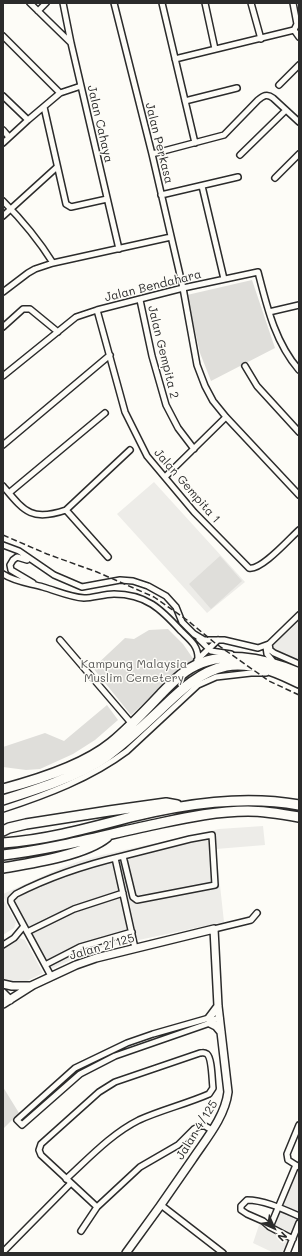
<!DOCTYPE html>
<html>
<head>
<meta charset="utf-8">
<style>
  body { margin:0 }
  #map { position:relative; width:302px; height:1256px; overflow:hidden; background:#fdfcf7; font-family:Mali,sans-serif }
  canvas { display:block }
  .frame { position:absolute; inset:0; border:4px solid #2b2b2b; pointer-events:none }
  .north { position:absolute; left:254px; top:1208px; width:40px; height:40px; -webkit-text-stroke:3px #fdfcf7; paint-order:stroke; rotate:135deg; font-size:11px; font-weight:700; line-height:16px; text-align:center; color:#2b2b2b }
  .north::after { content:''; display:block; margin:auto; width:14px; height:18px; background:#2b2b2b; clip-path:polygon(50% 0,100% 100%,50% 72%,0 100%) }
</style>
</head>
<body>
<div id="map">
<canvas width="302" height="1256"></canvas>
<div class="frame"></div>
<div class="north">N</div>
</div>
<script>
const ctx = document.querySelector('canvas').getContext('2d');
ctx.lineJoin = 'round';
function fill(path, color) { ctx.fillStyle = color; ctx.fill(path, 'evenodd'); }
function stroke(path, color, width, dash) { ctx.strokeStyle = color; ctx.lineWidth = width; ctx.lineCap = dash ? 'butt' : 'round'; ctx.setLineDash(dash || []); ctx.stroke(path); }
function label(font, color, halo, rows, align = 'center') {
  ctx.font = font + ' Mali,sans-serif'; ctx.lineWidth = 3; ctx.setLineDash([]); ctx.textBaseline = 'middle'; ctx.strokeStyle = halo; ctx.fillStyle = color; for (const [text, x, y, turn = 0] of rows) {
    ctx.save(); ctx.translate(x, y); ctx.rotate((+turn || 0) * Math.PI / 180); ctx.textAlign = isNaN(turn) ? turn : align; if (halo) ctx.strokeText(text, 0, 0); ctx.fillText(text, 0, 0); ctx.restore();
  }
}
const built = new Path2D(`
  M221,417L225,421L169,476L165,472Z
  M154,482L245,582L207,613L117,514Z
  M299,617V662L272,649L271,645Z
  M263,826L265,845L216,849L224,922L96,949L44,972L3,896V894L61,868L80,861L102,855L219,829Z
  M3,899L16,922L14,928L3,935Z
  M19,938L25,940L43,973L21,984L3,982V948Z
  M296,1167L299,1168V1218L285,1253H274L253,1243L260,1222L270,1229Z`);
const green = new Path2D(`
  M252,280L275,348L211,381L200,353L187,295Z
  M220,556L242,581L211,609L189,584Z
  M168,629L183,644L194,660L173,675L131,715L93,668L125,638L134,639L149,630Z
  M107,705L118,720L95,740L73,754L40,769L26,770L3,767V747L45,733L64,741Z
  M3,1087L19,1113L3,1129Z`);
const street = new Path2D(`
  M30,3L71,43
  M63,3L71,43L119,249
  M114,3L152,154L183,288L197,365L205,386L213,401L226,417L299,495
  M162,3L195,143
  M205,3L215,49
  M251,3L261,39
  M293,3L297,24L294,30L299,37
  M38,11L46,3
  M3,36L60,93
  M175,59L294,30
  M279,85L299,65
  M3,96L28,120
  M185,101L237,88
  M44,107L66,204L71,207L107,199
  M3,130L9,137
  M3,143L28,120L60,93L81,86
  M152,154L224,135L258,100C263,96 267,93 273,98L299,122
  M240,155L286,110
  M275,178L299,154
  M202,186L224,279
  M161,195L238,177
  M3,201C23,221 38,239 53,263
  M3,216L57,167
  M3,292L28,273L35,269L53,263L171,237
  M140,300L152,356L166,405L178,428L194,449
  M97,310L125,412L147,456L194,512L249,568C261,571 289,539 299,530
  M269,312L299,305
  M3,327L23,309H30L58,332
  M245,366L257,386L299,432
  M3,376L76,317L97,310L183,288L258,272C267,307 275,342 299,370
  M3,445L110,355
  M165,477L226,417
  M3,486C24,511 31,522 66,510L130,450
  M9,493L105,413
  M66,510L108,557
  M3,545L19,551L54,575L82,587L120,580L133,581L148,586L166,596L176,607L182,622L194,634L204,640H224L258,648L269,644
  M27,560L17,557L13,560L10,565L11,570L33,583
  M3,574C15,582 29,583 43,587C57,591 70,597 84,598C93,598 104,594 114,594C146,594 161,609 181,631C189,639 198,645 198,658
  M199,639L211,651L231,654
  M60,640L132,724
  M269,644L270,650L274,653L299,664
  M197,660L218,640
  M272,660L267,654L266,647L299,615
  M3,809C46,795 91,778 127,751L198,685L216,677L251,673H266
  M115,858L135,948
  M214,929L247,921L251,920L257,913
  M27,932L74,909L123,893
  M3,945L14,938L24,926
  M45,965L80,947L132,932
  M51,976L11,902V899L16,894C51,876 85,865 123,856L190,839L212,835L215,885L137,900L133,897L123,856
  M213,1020L210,1023L115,1056L80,1074L22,1125L17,1120L75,1068L127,1043L153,1034L209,1018L213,1020L220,1018
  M299,1125L287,1154L288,1160L299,1167
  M66,1179C89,1158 111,1134 139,1120C161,1110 186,1104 209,1094L213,1088C212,1081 212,1058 207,1054C204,1052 203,1053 200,1053L115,1082L99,1092L41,1144L39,1150L41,1155L97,1207
  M161,1205L223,1253
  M270,1227L296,1165
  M81,1231L97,1207L140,1167L178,1145L194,1129L200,1126H205L212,1130
  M293,1239L270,1227L263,1221L247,1214L241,1210V1206L247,1200C264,1200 283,1209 299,1216
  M3,1252L71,1183
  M287,1253L299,1223`);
const secondary = new Path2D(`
  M3,984L12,986H30
  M3,993L10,1000
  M3,1004L33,985L76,965L96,958L214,929L218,1006L228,1092C225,1117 206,1139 192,1160C171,1191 149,1222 126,1253
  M209,1018L218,1006
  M210,1023L216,1026L221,1032`);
const highway = new Path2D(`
  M3,789C37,780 84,765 111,743C129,728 145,711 161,694C169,686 176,678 186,671C219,648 264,658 299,673
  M3,800C35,790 79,776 106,757C125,743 142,727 159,711C178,693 198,672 226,666C238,664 254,666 265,669C277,672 288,678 299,683
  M3,831L9,828L26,824L109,811L166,803L177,805
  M3,843C46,840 89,828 131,817C185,804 243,795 299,805
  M3,855C56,849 108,834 161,823C189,817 218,811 248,811C265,811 282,814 299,817
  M3,868C32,863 85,855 107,837`);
const rail = new Path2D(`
  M3,535L47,554L97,572L154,597L187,620L215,643L269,681L299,695`);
const streetNames = [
  ["Jalan Cahaya",100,124,77],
  ["Jalan Perkasa",159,143,76],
  ["Jalan Bendahara",153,286,-14],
  ["Jalan Gempita 2",163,352,76],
  ["Jalan Gempita 1",187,486,49],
  ["Jalan 2/125",102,947,-16],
  ["Jalan 4/125",197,1130,-58]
];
const parkNames = [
  ["Kampung Malaysia",134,664],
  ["Muslim Cemetery",134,678]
];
fill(built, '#edece8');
fill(green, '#dfdeda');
stroke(street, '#2b2b2b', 8);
stroke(secondary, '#2b2b2b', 10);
stroke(highway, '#2b2b2b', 12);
stroke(street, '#fdfcf7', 5);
stroke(secondary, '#fdfcf7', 7);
stroke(highway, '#fdfcf7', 9);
stroke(rail, '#2b2b2b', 1.5, [6, 3]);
label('12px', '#2b2b2b', '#fdfcf7', streetNames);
label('12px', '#585857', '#fdfcf7', parkNames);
</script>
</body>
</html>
